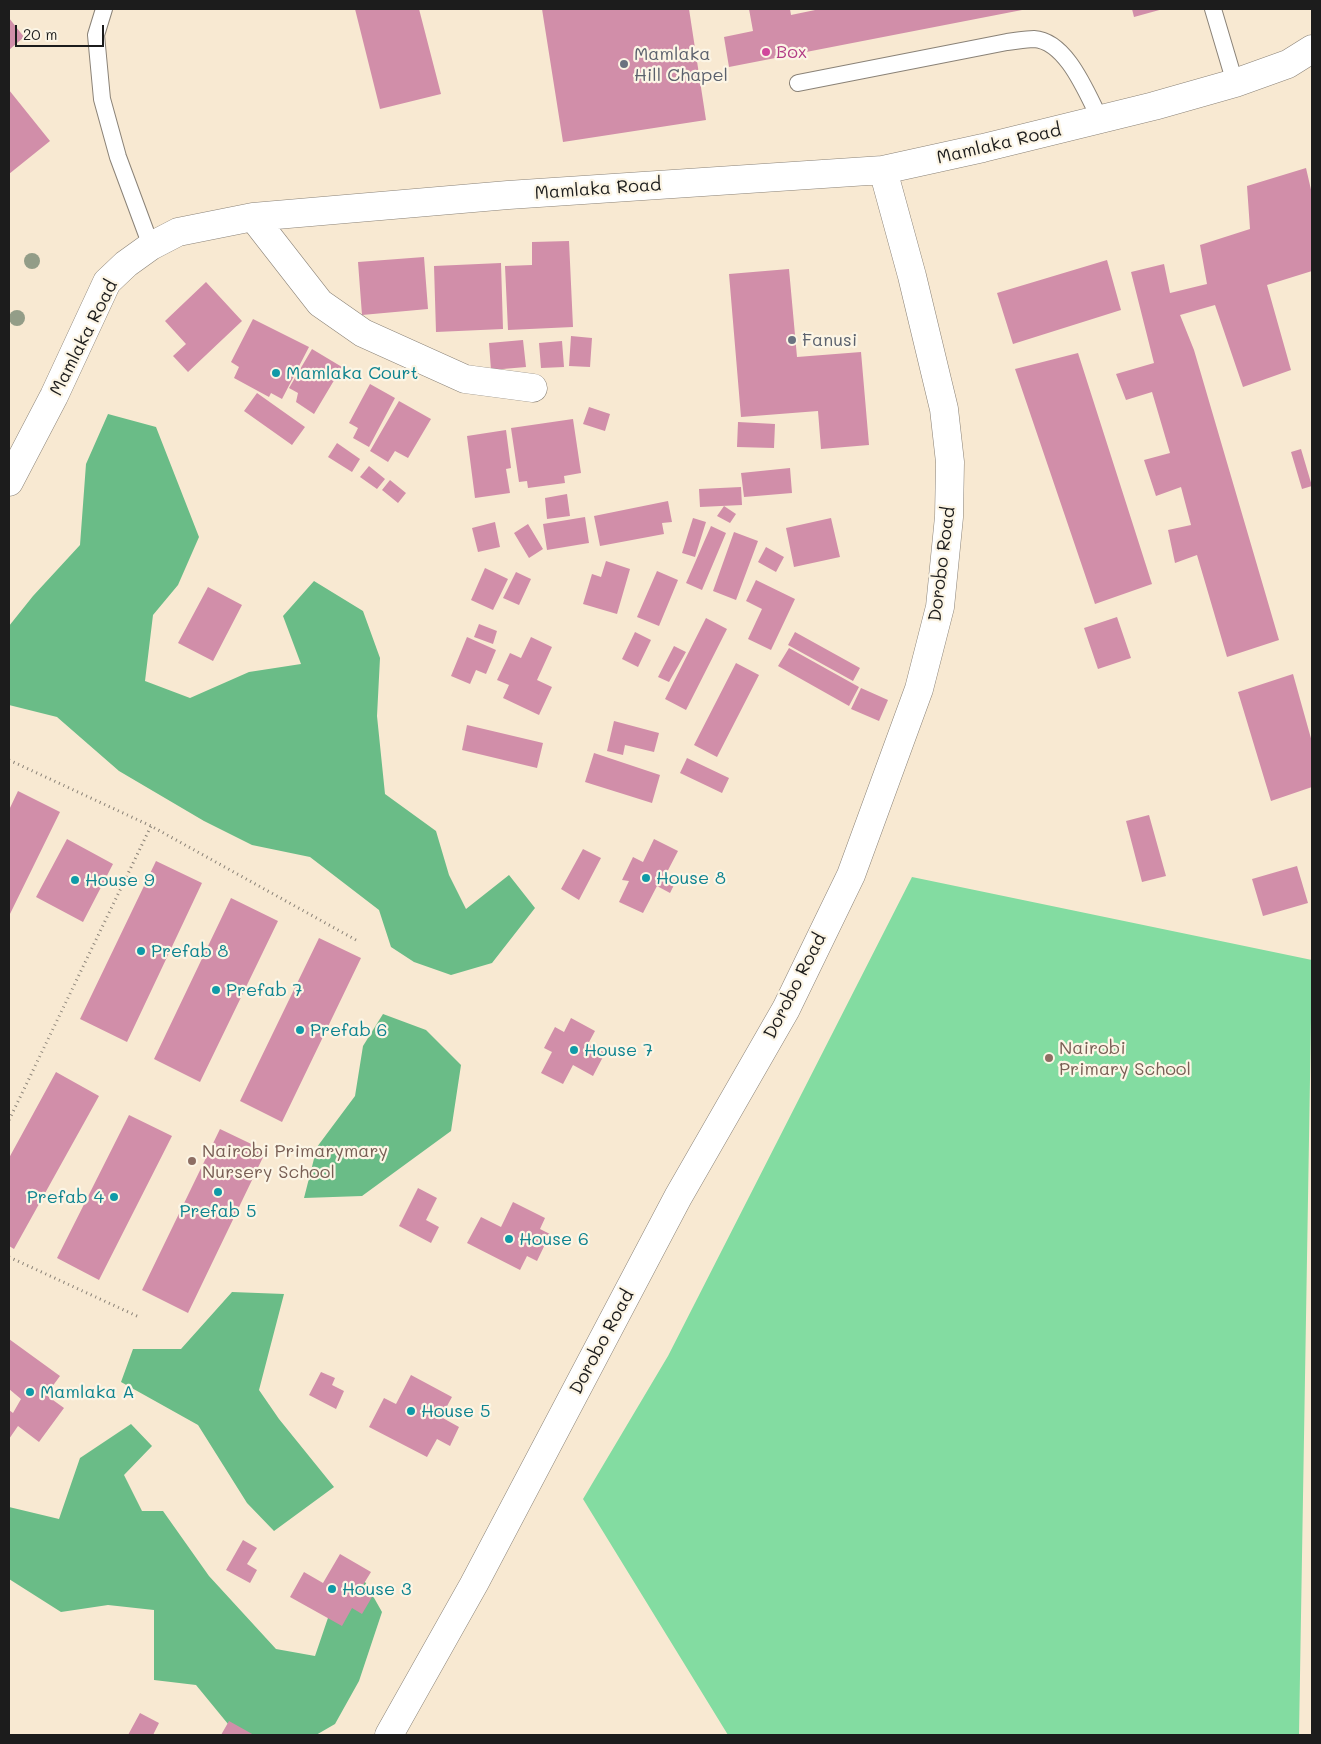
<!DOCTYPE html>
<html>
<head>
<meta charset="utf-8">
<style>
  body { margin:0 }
  #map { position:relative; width:1321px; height:1744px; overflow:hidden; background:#f8e9d2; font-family:Mali,sans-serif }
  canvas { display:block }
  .frame { position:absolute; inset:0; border:10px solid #1c1c1c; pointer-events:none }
  .scale { position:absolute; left:15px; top:25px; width:89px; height:22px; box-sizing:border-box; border:2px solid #1c1c1c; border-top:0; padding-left:6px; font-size:15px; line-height:18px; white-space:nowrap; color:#1c1c1c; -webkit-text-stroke:4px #fcf5e5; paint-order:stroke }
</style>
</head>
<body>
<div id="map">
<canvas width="1321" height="1744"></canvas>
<div class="frame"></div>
<div class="scale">20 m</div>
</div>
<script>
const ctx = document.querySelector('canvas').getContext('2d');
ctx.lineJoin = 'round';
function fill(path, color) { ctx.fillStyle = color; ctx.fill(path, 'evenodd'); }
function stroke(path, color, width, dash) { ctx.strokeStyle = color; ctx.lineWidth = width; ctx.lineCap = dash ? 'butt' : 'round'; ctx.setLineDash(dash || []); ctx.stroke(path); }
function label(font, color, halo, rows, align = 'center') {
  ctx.font = font + ' Mali,sans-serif'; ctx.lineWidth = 4.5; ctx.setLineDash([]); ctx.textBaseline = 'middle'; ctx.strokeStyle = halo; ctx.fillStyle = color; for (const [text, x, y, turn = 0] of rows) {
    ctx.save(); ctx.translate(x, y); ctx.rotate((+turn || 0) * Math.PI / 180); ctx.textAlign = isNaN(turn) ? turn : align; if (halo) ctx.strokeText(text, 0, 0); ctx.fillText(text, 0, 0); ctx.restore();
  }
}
const green = new Path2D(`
  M912,877L1312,960L1299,1735H728L583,1499L668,1356Z`);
const forest = new Path2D(`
  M108,414L156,427L199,537L178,585L153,615L145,681L190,698L249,672L301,664L283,616L314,581L363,611L380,658L377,716L385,794L436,831L449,875L466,909L509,875L535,908L492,963L451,975L414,962L391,947L379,910L310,857L252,845L204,821L119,771L57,717L9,705V626L33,596L80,545L86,464Z
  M383,1014L426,1030L461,1065L451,1131L362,1196L304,1198L317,1147L355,1096L363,1046Z
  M232,1292L284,1294L259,1390L279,1419L334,1487L274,1531L247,1503L198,1425L121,1382L133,1349H181Z
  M131,1424L152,1446L124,1475L142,1511H163L209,1576L276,1649L315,1656L331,1609L360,1573L382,1612L359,1681L335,1724L316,1735H247L228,1724L196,1685L154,1680V1610L108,1605L61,1612L9,1579V1507L59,1519L80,1458Z`);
const building = new Path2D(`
  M355,9H419L441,94L380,109Z
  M542,9H689L706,120L563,142Z
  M749,9H790L791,15L820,9L1022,10L729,67L724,37L753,31Z
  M1132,9H1163L1134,17Z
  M9,18L24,37L9,50Z
  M9,90L50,141L9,174Z
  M1306,168L1312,194V271L1267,285L1291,370L1243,387L1215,305L1180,315L1194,350L1279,640L1227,657L1197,555L1175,563L1168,530L1191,525L1181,487L1156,496L1144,460L1170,453L1152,392L1126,400L1116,374L1154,363L1131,272L1164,264L1170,293L1207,284L1200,245L1250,229L1247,186Z
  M569,241L573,327L508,330L505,266L532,265V242Z
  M424,257L428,309L362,315L358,262Z
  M1107,260L1121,310L1013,344L997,293Z
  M501,263L503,329L436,332L434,266Z
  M789,269L797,357L861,352L869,445L821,449L818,411L741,417L729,274Z
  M206,282L242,321L188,372L173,356L186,344L165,321Z
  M253,319L309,347L282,399L271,393L269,397L234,378L239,367L231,362Z
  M571,336L592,338L590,367L569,366Z
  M523,340L526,367L491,370L489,343Z
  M562,341L564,367L541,368L539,343Z
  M312,349L342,367L314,414L296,402L298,393L289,388Z
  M1078,353L1152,584L1095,604L1015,369Z
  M370,384L395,398L369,447L353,438L358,428L349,423Z
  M257,393L305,427L292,445L244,411Z
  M399,401L431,419L408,458L395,451L388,462L370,451Z
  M589,407L610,414L605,431L583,424Z
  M573,419L581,473L564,476L565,483L528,488L527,481L519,482L511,428Z
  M738,422L775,424L774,448L737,447Z
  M506,430L511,468L506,469L510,493L475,498L467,436Z
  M337,443L360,459L352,472L328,457Z
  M1301,449L1312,486L1302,489L1291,452Z
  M369,466L385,479L377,489L360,477Z
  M790,468L792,493L744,497L741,473Z
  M390,480L406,493L398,503L382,490Z
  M741,487L742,505L700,507L699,489Z
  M567,494L570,516L547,519L545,498Z
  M668,501L672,522L662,523L664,534L600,546L594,516Z
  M724,506L736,514L730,523L717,516Z
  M585,517L589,543L547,550L543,524Z
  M693,518L706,522L695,557L682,553Z
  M831,518L840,557L794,567L786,528Z
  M495,522L500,547L478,552L472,528Z
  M528,524L543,549L529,558L514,533Z
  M711,526L726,533L702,590L686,583Z
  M734,532L758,541L736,600L713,591Z
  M766,547L784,557L776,572L758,562Z
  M606,561L630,569L617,614L583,604L592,574L601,577Z
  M485,568L508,579L493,610L471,600Z
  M657,571L678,580L659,626L637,617Z
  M516,572L531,579L519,605L503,598Z
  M756,580L795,599L771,650L748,639L762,609L746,601Z
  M208,587L242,605L213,661L178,643Z
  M1117,617L1131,658L1098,669L1084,628Z
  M706,618L727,629L686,710L665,699Z
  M479,624L497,631L493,644L474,637Z
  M635,632L651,640L638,667L622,659Z
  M795,632L860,668L853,681L788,645Z
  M467,637L496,650L486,674L476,670L470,684L451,676Z
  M531,637L552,647L537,680L552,687L539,715L503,698L509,685L497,680L510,653L521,658Z
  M674,646L686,652L669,682L658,677Z
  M789,648L859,687L849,706L778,666Z
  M736,663L759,675L717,757L694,745Z
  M1293,674L1312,742V787L1271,801L1238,692Z
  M861,688L888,700L879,721L851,709Z
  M614,721L659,733L654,752L625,745L623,755L607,751Z
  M467,725L543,743L537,768L462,750Z
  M594,753L660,775L652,803L585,782Z
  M687,758L729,778L722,793L680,773Z
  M18,791L60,812L9,916V810Z
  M1149,815L1166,876L1142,882L1126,821Z
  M67,839L113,864L83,922L36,897Z
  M654,839L678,851L665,876L676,881L670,893L657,886L643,913L619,902L629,881L622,880L633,857L643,862Z
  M583,849L601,858L579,900L561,889Z
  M156,861L202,883L127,1042L80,1019Z
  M1297,866L1308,903L1263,916L1252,879Z
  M231,898L278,921L200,1082L154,1059Z
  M319,938L361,958L282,1122L240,1101Z
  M571,1018L595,1031L588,1044L605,1053L593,1076L573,1065L563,1084L541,1073L552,1052L544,1048L555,1027L564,1032Z
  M56,1072L99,1096L14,1249L9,1246V1158Z
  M129,1115L172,1136L99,1280L57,1258Z
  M220,1129L266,1151L188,1313L142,1290Z
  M418,1188L437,1198L426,1220L439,1227L431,1243L399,1226Z
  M513,1202L545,1218L540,1229L550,1234L537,1261L527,1256L520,1270L467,1243L481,1217L501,1227Z
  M9,1339L60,1376L46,1395L64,1408L39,1442L18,1426L9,1439V1410L13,1413L21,1399L9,1389Z
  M321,1372L335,1378L332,1385L344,1391L336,1409L309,1395Z
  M411,1375L452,1397L441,1417L459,1427L450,1446L437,1439L427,1457L369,1427L384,1398L396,1404Z
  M243,1540L257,1548L247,1564L257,1570L250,1583L226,1570Z
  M340,1554L371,1572L363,1585L375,1592L362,1614L352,1608L342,1626L290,1597L304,1572L323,1583Z
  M140,1713L159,1723L153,1735H128Z
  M229,1721L254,1735H221Z`);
const path = new Path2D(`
  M9,760L151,826
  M9,1120L151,826L356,940
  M9,1257L139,1317`);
const lane = new Path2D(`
  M104,9L96,35L102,99L118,157L151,246
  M1213,9L1235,83
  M798,83L1007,42C1016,41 1026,39 1034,39C1067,41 1087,94 1100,119`);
const street = new Path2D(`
  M253,217L320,303L363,333L465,379L533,388
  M9,482L54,396L107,282L126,264L151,246L178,232L253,217L508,195L883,170L983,148L1154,106L1235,83L1288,64L1312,49
  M389,1735L474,1584L678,1197L786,1009L851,875L919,689L940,607L949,517L950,462L944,409L912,276L883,170`);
const trees = [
  [32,261],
  [17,318]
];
const markers = [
  [766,52,5,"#d1479c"],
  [624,64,5,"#6b7280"],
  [792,340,5,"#6b7280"],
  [276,373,5,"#0f9aa8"],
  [646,878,5,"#0f9aa8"],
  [75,880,5,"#0f9aa8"],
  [141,951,5,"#0f9aa8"],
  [216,990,5,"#0f9aa8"],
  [300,1030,5,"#0f9aa8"],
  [574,1050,5,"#0f9aa8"],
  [1049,1058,5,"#8d6e63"],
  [192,1161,5,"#8d6e63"],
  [218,1192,5,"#0f9aa8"],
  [114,1197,5,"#0f9aa8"],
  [509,1239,5,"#0f9aa8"],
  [30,1392,5,"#0f9aa8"],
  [411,1411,5,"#0f9aa8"],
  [332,1589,5,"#0f9aa8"]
];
const hotelNames = [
  ["Box",776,52]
];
const worshipNames = [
  ["Mamlaka",634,54],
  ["Hill Chapel",634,75],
  ["Fanusi",802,340]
];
const streetNames = [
  ["Mamlaka Road",999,144,-13],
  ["Mamlaka Road",598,189,-4],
  ["Mamlaka Road",84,338,-63],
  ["Dorobo Road",942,564,-83],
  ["Dorobo Road",795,986,-63],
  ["Dorobo Road",602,1342,-62]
];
const cultureNames = [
  ["Mamlaka Court",286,373],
  ["House 8",656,878],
  ["House 9",85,880],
  ["Prefab 8",151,951],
  ["Prefab 7",226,990],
  ["Prefab 6",310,1030],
  ["House 7",584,1050],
  ["Prefab 4",104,1197,"right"],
  ["Prefab 5",218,1211,"center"],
  ["House 6",519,1239],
  ["Mamlaka A",40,1392],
  ["House 5",421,1411],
  ["House 3",342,1589]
];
const educationNames = [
  ["Nairobi",1059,1048],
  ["Primary School",1059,1069],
  ["Nairobi Primarymary",202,1151],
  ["Nursery School",202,1172]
];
fill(green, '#83dca1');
fill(forest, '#6abc87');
fill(building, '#d18ea9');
stroke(lane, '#8a8277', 18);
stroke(street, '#8a8277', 29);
stroke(path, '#8a8277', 3, [1, 4]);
stroke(lane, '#fff', 16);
stroke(street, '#fff', 28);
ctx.fillStyle = '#939d88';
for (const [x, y] of trees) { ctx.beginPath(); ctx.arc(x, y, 8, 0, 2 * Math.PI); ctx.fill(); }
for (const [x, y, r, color] of markers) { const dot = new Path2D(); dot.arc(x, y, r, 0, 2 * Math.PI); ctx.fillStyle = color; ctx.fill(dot); stroke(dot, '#fcf5e5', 2); }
label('18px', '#b23c85', '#fcf5e5', hotelNames, 'left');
label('18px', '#5b616d', '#fcf5e5', worshipNames, 'left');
label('18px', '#1c1c1c', '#fcf5e5', streetNames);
label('18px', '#0d838f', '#fcf5e5', cultureNames, 'left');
label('18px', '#785e54', '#fcf5e5', educationNames, 'left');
</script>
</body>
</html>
